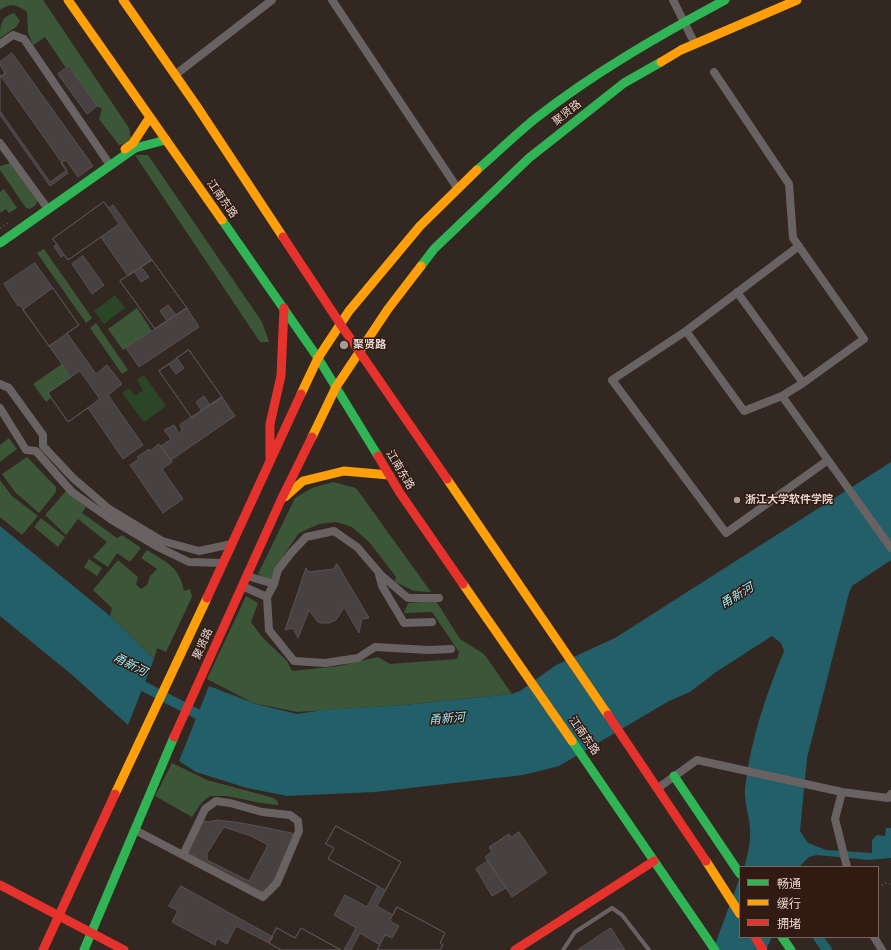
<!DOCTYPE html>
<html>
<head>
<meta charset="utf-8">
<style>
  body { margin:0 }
  #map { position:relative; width:891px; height:950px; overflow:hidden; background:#332722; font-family:"PT Sans Narrow","Noto Sans SC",sans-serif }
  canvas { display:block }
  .legend { position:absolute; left:739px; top:866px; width:140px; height:72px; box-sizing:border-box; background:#301a12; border:1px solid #79665e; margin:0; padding:5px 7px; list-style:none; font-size:12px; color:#e6d7d1 }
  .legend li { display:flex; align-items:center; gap:8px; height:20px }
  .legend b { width:20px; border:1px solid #79665e }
</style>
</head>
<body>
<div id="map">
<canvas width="891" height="950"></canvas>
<ul class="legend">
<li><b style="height:5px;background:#30b455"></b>畅通</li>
<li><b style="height:5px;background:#ff9f0a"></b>缓行</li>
<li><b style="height:5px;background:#e5322d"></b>拥堵</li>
</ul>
</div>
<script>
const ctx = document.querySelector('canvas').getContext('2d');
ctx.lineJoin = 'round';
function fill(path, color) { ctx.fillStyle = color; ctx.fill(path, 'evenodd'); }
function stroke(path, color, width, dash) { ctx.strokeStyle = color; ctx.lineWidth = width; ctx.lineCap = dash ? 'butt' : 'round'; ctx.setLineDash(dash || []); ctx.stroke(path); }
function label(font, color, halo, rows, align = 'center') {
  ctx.font = font + ' "PT Sans Narrow","Noto Sans SC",sans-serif'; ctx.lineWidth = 3; ctx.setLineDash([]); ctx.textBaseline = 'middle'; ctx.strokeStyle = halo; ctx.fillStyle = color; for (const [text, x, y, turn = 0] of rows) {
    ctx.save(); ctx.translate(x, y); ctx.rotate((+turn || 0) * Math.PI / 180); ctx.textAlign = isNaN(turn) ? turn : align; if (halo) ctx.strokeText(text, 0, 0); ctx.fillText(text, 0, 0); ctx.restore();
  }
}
const green = new Path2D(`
  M115,295L125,308L104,324L94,311Z
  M144,375L166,406L146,421H143L122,393L129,388L135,396L143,390L137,380Z`);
const forest = new Path2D(`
  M0,0H43L129,128L131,138L126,143L119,145L99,119L102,109L97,106L69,66L66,68L45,37L33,45L28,33L27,12C17,5 11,2 0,10Z
  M14,13L20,21L16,27L0,38C0,25 1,17 14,13Z
  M135,155H148L262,322L269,342H260Z
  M10,163L37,201L36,205L30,209L26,208L0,170V166Z
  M4,189L17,208L9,213L6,209L0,213V192Z
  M44,249L92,318L86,323L37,253Z
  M137,308L152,331L123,350L108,329Z
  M96,323L128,370L122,374L90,328Z
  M62,364L71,377L48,393L51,398L46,402L33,384Z
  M9,438L17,449L0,462V445Z
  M27,457L56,487V492L39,513L15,492L2,474Z
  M0,480L12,496L38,516L22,535L0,517Z
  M333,482L356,488L431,592L414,591L395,582L396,577L370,543L352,527L336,522L319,524L299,533L285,553L270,583L258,574L295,498L312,488Z
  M66,491L86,507L82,513L117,538L122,535L141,548L130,562L117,553L108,567L93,557L107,542L78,519L66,535L45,515Z
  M41,518L65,537L58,547L34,527Z
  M147,550C167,563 179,566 184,591L190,589L192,597L166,652L157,648L154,659L110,616L112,608L93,590L118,560L138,577L136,584L141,589L147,585L150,576L157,569L141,558Z
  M89,559L102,568L97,576L84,567Z
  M246,596L258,603L251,622L262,637L287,661L292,671L339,666L378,657L390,664L457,659L459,652L432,612L404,613L408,603L436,601L460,639L484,654L512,694L404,705L297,712L253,703L207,679Z
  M172,763L207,780L274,798L278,802V805L261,803L227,796H210L202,802L192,817L155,796Z`);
const water = new Path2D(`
  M891,462V560L852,586L849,593L807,758L800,831L808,843L826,850L872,853V840L877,835L885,836L886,828H891V858L869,860L817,855L809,857L799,867H744C748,856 751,840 750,828C749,815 744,801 745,789C750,741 766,695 784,651L781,643L772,636L716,672L690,692L669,701L559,766L523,775L375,792L287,796L247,788L196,772L179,761L209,686L256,704L297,714L323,710L404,705L512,694L520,691L556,665L615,638Z
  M0,526L110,616L154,659L128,725L71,674L0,616Z
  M740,877V937H772L766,950H713Z`);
const canal = new Path2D(`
  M133,681L209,720
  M818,937L827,950`);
const building = new Path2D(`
  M12,53L93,166L78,177L66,160L61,163L68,173L50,186L0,115V75L1,76L5,73L0,65V62Z
  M69,66L97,106L87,114L58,74Z
  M0,75L67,170L50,182L0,111Z
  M104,202L109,208L113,205L152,260L128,276L101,237L68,260L64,255L61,257L54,246L57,244L53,239Z
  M104,202L119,224L68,260L53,239Z
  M83,256L104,285L92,294L72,264Z
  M152,260L187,308L155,329L120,281Z
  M152,260L187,308L176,315L168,305L160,311L167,321L155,329L120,281L134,271L141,282L149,277L141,267Z
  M35,263L79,325L67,333L96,374L107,365L122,384L108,395L143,445L123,459L88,408L68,422L48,393L71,377L20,305L18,306L4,284Z
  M53,288L79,325L49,346L23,310Z
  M187,308L199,327L139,367L126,348Z
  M189,350L222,397L192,418L159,371Z
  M189,350L222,397L210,405L204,396L196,402L202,411L192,418L159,371L169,364L176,374L184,368L177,358Z
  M80,371L100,399L68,422L48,393Z
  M222,397L235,416L171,460L161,446L171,439L164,430L174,425L179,433L182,430L180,425Z
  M159,444L172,462L162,469L183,499L163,513L130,465L139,459L137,457L149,449L150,451Z
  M337,564L369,618L362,619L359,633L344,607L336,620L329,623H320L317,621L309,610L298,638L293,628L285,630L306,568L309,572L333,569Z
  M201,820L208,822L217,820L242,823L292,833L293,837L277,876L264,893L210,866L188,852Z
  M336,826L401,862L377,906L393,915L397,907L445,933L440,943L443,945L440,950H377L380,945L360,933L351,950H344L356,928L334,915L345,895L367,907L378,886L328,859L334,848L326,844Z
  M336,826L401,862L385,890L328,859L334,848L326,844Z
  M224,827L251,836L268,845L249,881L207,860V854Z
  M519,832L547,873L512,897L485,857L492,852L489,847L509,834L511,837Z
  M488,861L506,888L492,896L476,869Z
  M181,886L273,937L269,943L236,926L227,944L217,938L215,945L172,922L178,911L169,906Z
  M397,907L445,933L440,943L443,945L440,950H377L385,935L392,938L399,926L390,921Z
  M277,928L295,938L301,928L341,950H281L269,943Z
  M277,928L295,938L301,928L341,950H281L269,943Z
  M611,928L625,950H578Z`);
const path = new Path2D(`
  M0,228L10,222
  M878,887L886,883L891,884`);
const lane = new Path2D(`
  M563,950L575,932L612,908L622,915L649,950`);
const street = new Path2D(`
  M332,0L458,189
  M673,0L695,44
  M0,44L13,35L24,39L110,165
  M714,72L789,184L793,238L864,339L803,383L737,292
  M175,75L272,0
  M0,143L48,209
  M799,246L686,331L612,380L726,533L828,460
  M686,331L744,411L782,396L803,383
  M0,384L9,388L43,435V446L73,478L109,509L162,541L199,551L232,544
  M782,396L891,548
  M0,408L26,450L36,451L72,492L112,520L158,547L189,562L223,563
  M379,574L382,586L404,623L432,622
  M247,576L274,584
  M242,586L267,597
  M439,598H408L382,576L357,547L334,531L306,537L291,553L278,570L274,584L267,597L269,630L294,661L325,663L358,658L375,647L429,650L451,649
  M658,788L697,760L842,792L888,798L891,794
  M842,792L835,819L847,867
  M135,830L263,897L277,883L299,831L298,821L290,815L262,812L230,803L216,801L205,809L183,855
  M874,937L882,950`);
const fast = new Path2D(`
  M477,170C497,153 516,134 536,118C595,72 660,35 725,0
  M222,220L318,358L378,456
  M0,243L135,148L166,140
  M421,266L434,249L529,158L624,83L661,62
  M572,741L715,950
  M674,776L740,874
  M782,937L791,950
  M84,950L174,737`);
const slow = new Path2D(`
  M68,0L222,220
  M123,0L196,105L283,237
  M661,62L681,50L797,0
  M125,149L133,143L150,117
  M301,394L318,358L349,311L420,226L477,170
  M312,437L336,387L388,309L421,266
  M447,479L608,715
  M285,497L303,481L344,471L389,475
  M463,584L572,741
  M115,794L207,598
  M706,861L740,914`);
const jam = new Path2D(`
  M283,237L341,325L447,479
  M378,456L400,493L463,584
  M270,458V424L281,376L284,308
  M207,598L301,394
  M608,715L706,861
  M174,737L281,500L312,437
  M0,885L124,950
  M755,937L763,950
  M43,950L115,794
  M515,950L654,861`);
const markers = [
  [344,345,5,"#a79994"],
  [737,500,4,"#a79994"]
];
const streetNames = [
  ["聚贤路",567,113,-38],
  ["江南东路",222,199,55],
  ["江南东路",400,470,59],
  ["聚贤路",203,644,-66],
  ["江南东路",584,736,55]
];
const poiNames = [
  ["聚贤路",353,345],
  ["浙江大学软件学院",745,500]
];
const waterNames = [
  ["甬新河",737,596,-31],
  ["甬新河",130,665,27],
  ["甬新河",447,719,-5]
];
fill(green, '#2b4527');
fill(forest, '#3c5737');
fill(water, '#225f69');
stroke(canal, '#225f69', 10);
fill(building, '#474142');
stroke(building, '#585254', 1);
stroke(path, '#655e5d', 1.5, [1, 3]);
stroke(lane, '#696263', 4);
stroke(street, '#696263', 8);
stroke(fast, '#30b455', 9);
stroke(slow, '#ff9f0a', 9);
stroke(jam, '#e5322d', 9);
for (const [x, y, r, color] of markers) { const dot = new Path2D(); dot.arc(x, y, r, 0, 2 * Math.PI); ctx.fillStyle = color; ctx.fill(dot); stroke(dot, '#301a12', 1.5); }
label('11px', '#e6d7d1', '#301a12', streetNames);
label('bold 11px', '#e6d7d1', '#301a12', poiNames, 'left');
label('italic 12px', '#9beaf8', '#301a12', waterNames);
</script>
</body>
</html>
